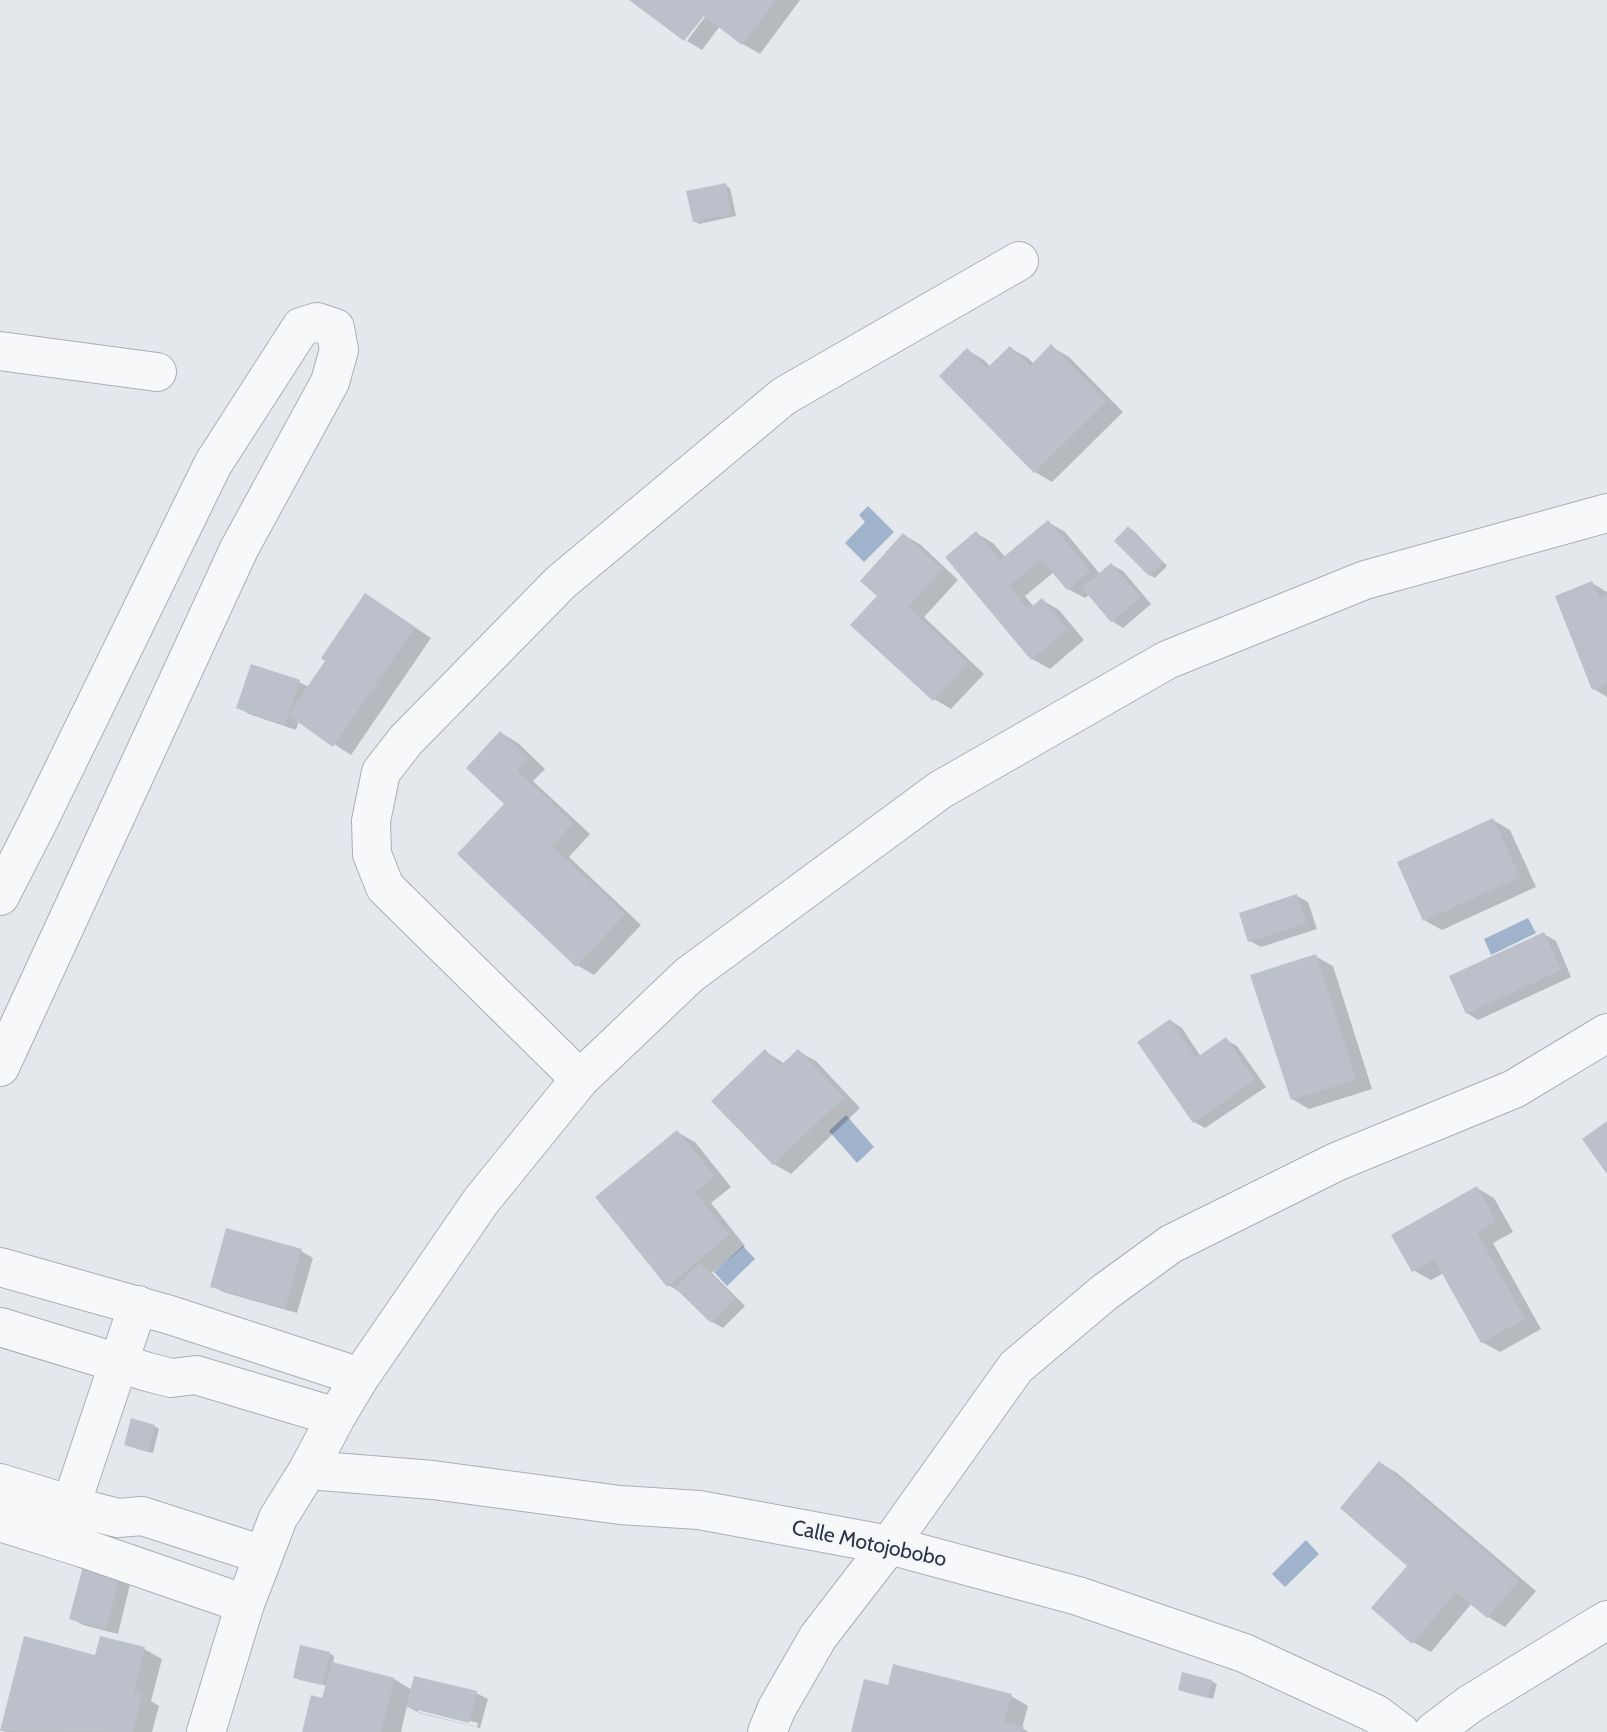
<!DOCTYPE html>
<html>
<head>
<meta charset="utf-8">
<style>
  body { margin:0 }
  canvas { display:block; background:#e4e7ec }
</style>
</head>
<body>
<canvas width="1607" height="1732"></canvas>
<script>
const ctx = document.querySelector('canvas').getContext('2d');
ctx.lineJoin = 'round';
function fill(path, color) { ctx.fillStyle = color; ctx.fill(path, 'evenodd'); }
function stroke(path, color, width, dash) { ctx.strokeStyle = color; ctx.lineWidth = width; ctx.lineCap = dash ? 'butt' : 'round'; ctx.setLineDash(dash || []); ctx.stroke(path); }
function label(font, color, halo, rows, align = 'center') {
  ctx.font = font + ' Cabin,sans-serif'; ctx.lineWidth = 5; ctx.setLineDash([]); ctx.textBaseline = 'middle'; ctx.strokeStyle = halo; ctx.fillStyle = color; for (const [text, x, y, turn = 0] of rows) {
    ctx.save(); ctx.translate(x, y); ctx.rotate((+turn || 0) * Math.PI / 180); ctx.textAlign = isNaN(turn) ? turn : align; if (halo) ctx.strokeText(text, 0, 0); ctx.fillText(text, 0, 0); ctx.restore();
  }
}
const water = new Path2D(`
  M868,506L894,532L864,562L845,543L865,522L859,515Z
  M1528,918L1536,933L1491,955L1484,939Z
  M846,1115L874,1147L857,1163L829,1131Z
  M743,1246L755,1259L727,1286L714,1272Z
  M1306,1540L1319,1554L1285,1587L1272,1574Z`);
const shadow = new Path2D(`
  M632,0H800L760,54L743,44L720,26L702,50L687,41L710,10Z
  M725,185L730,188L736,216L699,224L694,221Z
  M1052,347L1069,357L1123,412L1052,482L1035,472L967,350L984,360L991,367L1010,348L1028,358L1034,364Z
  M1048,522L1065,532L1100,574L1112,565L1123,571L1151,604L1123,628L1112,621L1090,594L1085,598L1068,589L1054,572L1025,596L1034,607L1042,600L1059,610L1084,640L1050,669L1032,659L976,533L993,543L1005,557Z
  M1129,528L1134,531L1167,566L1155,578L1150,575Z
  M904,535L921,545L958,580L924,617L984,674L951,709L934,699L879,596Z
  M1592,583L1607,592V697L1594,689Z
  M366,595L431,638L351,755L299,721L296,730L249,714L238,707L299,682L309,687Z
  M501,733L518,743L545,769L533,781L590,834L569,857L641,925L594,975L577,965L507,804Z
  M1493,820L1510,830L1536,887L1442,930L1424,920Z
  M1297,896L1308,902L1317,929L1261,947L1250,941Z
  M1544,934L1556,941L1571,977L1478,1020L1467,1013Z
  M1315,956L1333,966L1372,1089L1309,1109L1292,1099Z
  M1171,1021L1182,1028L1201,1057L1226,1040L1237,1046L1266,1087L1205,1128L1194,1122Z
  M765,1051L785,1064L798,1051L816,1061L860,1108L791,1174L774,1164Z
  M677,1132L695,1142L731,1187L711,1203L745,1246L712,1273L745,1306L723,1328L712,1322L685,1295L668,1285Z
  M1477,1188L1494,1198L1513,1232L1493,1243L1541,1329L1500,1352L1482,1342L1444,1273L1431,1280L1413,1270Z
  M301,1251L313,1258L297,1313L223,1292L212,1286Z
  M154,1426L159,1429L153,1453L131,1447L126,1445Z
  M1380,1463L1397,1473L1536,1591L1505,1627L1488,1617L1472,1603L1431,1652L1413,1642L1373,1608L1410,1565Z
  M121,1569L132,1576L118,1634L83,1625L71,1618Z
  M144,1649L162,1659L151,1701L159,1706L152,1732H5L2,1730L96,1657Z
  M329,1653L334,1656L333,1664L394,1679L412,1690L476,1693L488,1699L480,1728L419,1713L407,1706L401,1732H303L324,1700L327,1686L300,1680L295,1677ZM418,1708L478,1723L477,1727L418,1712Z
  M1211,1681L1217,1684L1213,1699L1185,1692L1180,1689Z
  M889,1687L1011,1696L1028,1706L1022,1728L1029,1732H852Z`);
const building = new Path2D(`
  M629,0H776L742,45L704,16L684,41Z
  M726,183L731,214L693,222L686,191Z
  M1051,344L1107,401L1034,473L939,376L967,348L987,368L1010,346L1030,366Z
  M1048,520L1090,571L1067,590L1041,559L1009,586L1028,610L1042,598L1067,629L1031,660L945,557L976,531L1000,560Z
  M1128,526L1163,562L1149,576L1114,541Z
  M903,533L942,569L908,607L968,663L933,701L850,625L877,596L860,581Z
  M1111,563L1141,597L1111,622L1082,588Z
  M1592,581L1600,599L1607,596V684L1592,690L1555,596Z
  M365,593L415,627L333,747L288,715L284,725L236,708L251,664L300,680L288,715L325,661L321,658Z
  M500,731L529,758L517,770L573,823L552,846L625,914L576,967L457,854L504,804L466,768Z
  M1493,818L1520,877L1423,921L1397,862Z
  M1297,894L1306,923L1248,942L1239,913Z
  M1544,932L1561,970L1466,1014L1449,976Z
  M1316,954L1356,1079L1291,1100L1250,975Z
  M1170,1019L1196,1058L1226,1037L1255,1080L1193,1123L1137,1042Z
  M765,1049L780,1066L798,1049L844,1097L773,1165L711,1101Z
  M1607,1121V1174L1582,1139Z
  M677,1130L715,1176L695,1192L729,1235L667,1287L595,1197Z
  M1477,1186L1496,1222L1477,1233L1525,1319L1481,1343L1434,1259L1412,1272L1391,1235Z
  M226,1228L302,1249L285,1308L210,1287Z
  M700,1263L735,1299L711,1323L675,1288Z
  M131,1418L155,1425L148,1452L124,1445Z
  M1379,1461L1519,1580L1487,1618L1456,1592L1412,1644L1371,1608L1407,1566L1340,1508Z
  M85,1559L122,1568L106,1629L69,1619Z
  M24,1636L95,1655L100,1636L145,1647L134,1693L142,1694L133,1732L0,1731Z
  M300,1645L330,1652L323,1685L293,1678Z
  M332,1662L395,1678L381,1732H302L311,1695L322,1698Z
  M893,1664L1012,1694L1004,1722L1024,1727L1022,1732H851L864,1679L888,1685Z
  M1182,1672L1212,1680L1208,1698L1178,1690Z
  M414,1676L477,1691L469,1723L406,1707Z`);
const minor = new Path2D(`
  M0,351L157,372
  M0,896L38,822L213,464L301,327L317,322L335,328L339,350L330,382L239,549L0,1067
  M580,1079L385,887L372,854L371,821L381,772L406,740L561,582L784,396L1019,261
  M0,1267L170,1315L360,1377
  M0,1327L148,1372L171,1378L196,1375L336,1417
  M308,1470L433,1480L620,1505L699,1510L889,1545L1078,1596L1244,1653L1376,1714L1400,1732
  M0,1483L94,1512L118,1518L142,1516L263,1555
  M0,1522L83,1548L245,1604
  M63,1529L138,1305
  M206,1732L245,1604L278,1518L308,1470L336,1417L360,1377L481,1201L580,1079L689,975L940,790L1167,660L1365,580L1607,513
  M767,1732L777,1708L818,1637L889,1545L1016,1367L1105,1292L1171,1244L1336,1162L1514,1089L1607,1033
  M1433,1732L1470,1704L1607,1620`);
const streetNames = [
  ["Calle Motojobobo",869,1544,12]
];
fill(water, '#9fb4cc');
fill(shadow, '#0003');
fill(building, '#bbc0ca');
stroke(minor, '#a9aeb7', 40);
stroke(minor, '#f7f8fa', 38);
label('21px', '#2b3445', '#f4f6f9', streetNames);
</script>
</body>
</html>
